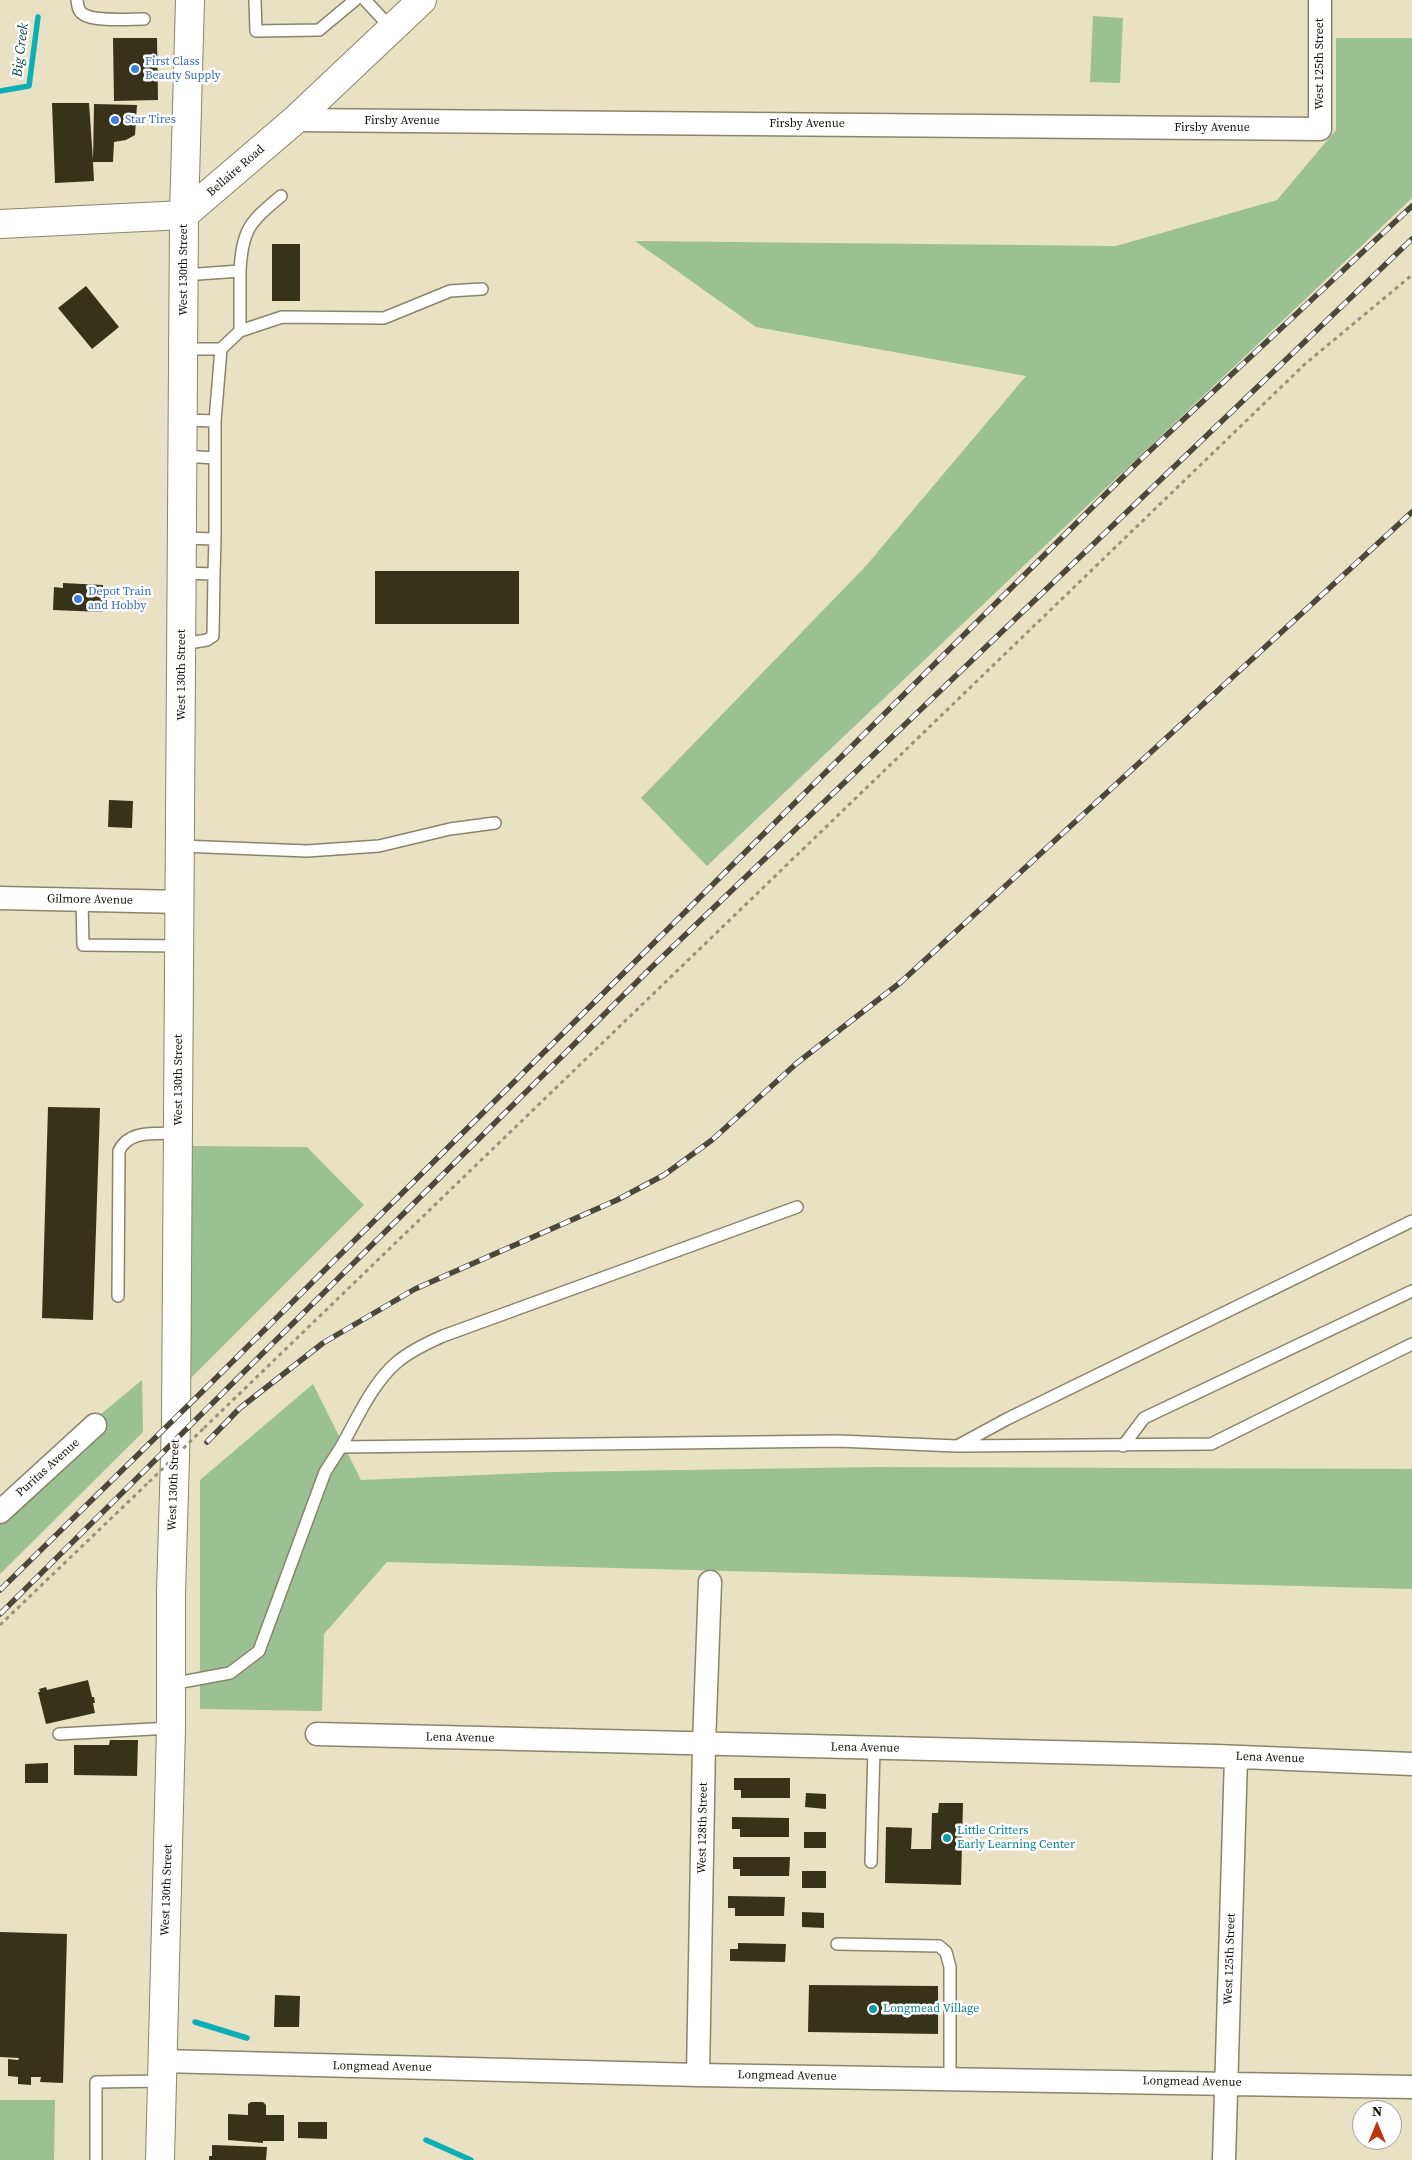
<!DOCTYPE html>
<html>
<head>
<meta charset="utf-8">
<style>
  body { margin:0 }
  #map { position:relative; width:1412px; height:2160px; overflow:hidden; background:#e8e1c4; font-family:"Source Serif 4",serif }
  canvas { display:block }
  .north { position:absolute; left:1352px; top:2100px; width:50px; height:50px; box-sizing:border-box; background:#fff; border:1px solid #a19f9c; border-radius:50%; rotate:0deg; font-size:14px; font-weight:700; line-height:20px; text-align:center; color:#131007 }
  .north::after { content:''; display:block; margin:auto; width:18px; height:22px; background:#be3410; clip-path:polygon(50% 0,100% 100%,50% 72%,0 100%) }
</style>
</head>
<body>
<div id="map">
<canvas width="1412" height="2160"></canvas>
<div class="north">N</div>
</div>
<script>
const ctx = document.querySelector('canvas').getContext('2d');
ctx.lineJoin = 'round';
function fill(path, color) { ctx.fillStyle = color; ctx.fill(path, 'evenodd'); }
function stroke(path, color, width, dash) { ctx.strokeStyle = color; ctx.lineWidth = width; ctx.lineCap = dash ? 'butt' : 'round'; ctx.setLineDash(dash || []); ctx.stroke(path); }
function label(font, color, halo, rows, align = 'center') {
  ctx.font = font + ' "Source Serif 4",serif'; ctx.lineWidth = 5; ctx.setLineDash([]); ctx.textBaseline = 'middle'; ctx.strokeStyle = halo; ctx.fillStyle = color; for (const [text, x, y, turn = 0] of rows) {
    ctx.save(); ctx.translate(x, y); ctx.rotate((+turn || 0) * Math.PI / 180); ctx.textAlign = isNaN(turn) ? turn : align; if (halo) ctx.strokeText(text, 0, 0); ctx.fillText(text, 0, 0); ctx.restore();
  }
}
const green = new Path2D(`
  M1093,16L1123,18L1120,83L1090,82Z
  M1336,38H1412V198L707,866L641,798L865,567L1026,376L756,327L635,241L1116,246L1277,200L1336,130Z
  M189,1146L307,1147L364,1205L185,1384Z
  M142,1380L143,1432L0,1574V1498Z
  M313,1384L361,1480L553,1472L877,1467L1412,1469V1589L387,1562L324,1634L322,1711L200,1709V1480Z
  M0,2100H55L54,2160H0Z`);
const stream = new Path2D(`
  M0,91L29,86L38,17
  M195,2022L247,2038
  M426,2140L471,2160`);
const building = new Path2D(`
  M113,38H157L158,100L114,101Z
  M52,103H89L93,160L94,104L137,105L135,135L126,140L114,142L113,162H93L94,181L55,183Z
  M272,244H300V301H272Z
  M86,286L119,327L92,349L58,308Z
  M375,571H519V624H375Z
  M63,583L103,585L102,612L53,610L54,587L63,588Z
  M109,800L133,801L132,828L108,827Z
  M48,1107L100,1108L93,1320L42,1318Z
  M88,1680L92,1697H94L95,1703H93L95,1713L46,1724L38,1692H40L39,1689L46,1687L47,1690Z
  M110,1740H138L137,1776L74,1775V1745H109Z
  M48,1763V1783H25V1764Z
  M734,1778H790V1798H741V1790H734Z
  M806,1793L826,1794V1809L805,1807Z
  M939,1803H963L961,1885L885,1883L886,1827L912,1828L911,1849H931L932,1813H938Z
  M732,1817L789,1818V1837H740V1829H732Z
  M804,1832H826V1848H804Z
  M733,1857H790L789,1876H740V1869H733Z
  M802,1871H826V1888H802Z
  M728,1896L785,1897L784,1916H735V1908H728Z
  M802,1912L824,1913V1928L802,1927Z
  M0,1932L67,1934L63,2083L40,2082L41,2077H31V2085L18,2084V2077L8,2076V2059L18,2060L19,2058L0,2057Z
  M738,1943L786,1944L785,1962L730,1961V1949H738Z
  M809,1985L938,1986V2034L808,2032Z
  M275,1995L300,1996L299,2027H274Z
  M251,2102H263L266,2105V2115H284V2141H263V2143L228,2140V2114L248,2115V2104Z
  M298,2122H327V2139L298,2138Z
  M212,2145L267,2147L266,2160H209V2156H212Z`);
const path = new Path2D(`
  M204,1428L1305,364L1412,275
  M0,1625L149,1482`);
const service = new Path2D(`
  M77,0C78,6 78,11 83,14C94,22 130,19 144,19
  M255,0L256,31L319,30L355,0
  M365,0L392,29
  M240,271C242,229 250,222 281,196
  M184,275L240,271V331
  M184,349H221L215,421
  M221,349L240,331L282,317L384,318L450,291L482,289
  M183,420L215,421V458
  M183,456L215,458V539
  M183,538L215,539L214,574
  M182,644L207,640L213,636L214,574L182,573
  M181,846L307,851L379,846L450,829L495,823
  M82,900L83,945L180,946
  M118,1296L119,1151C129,1129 158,1134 178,1133
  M959,1445L1007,1419L1412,1221
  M1123,1446L1144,1418L1412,1291
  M341,1447C357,1419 372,1384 396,1363C410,1351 427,1343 443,1336L797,1207
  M171,1684L230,1673L259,1651L325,1472L341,1447L838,1441L957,1446L1211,1444L1412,1344
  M59,1734L171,1728
  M871,1862L874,1748
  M837,1944L939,1946L946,1952L950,1967V2078
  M96,2160V2082L162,2081`);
const minor = new Path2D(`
  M295,120L1320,129V0
  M0,898L181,902
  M0,1512L95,1425
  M317,1734L1216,1756L1412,1764
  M163,2061L698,2075L1412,2087
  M698,2075L704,1744L710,1582
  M1224,2160L1236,1757`);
const tertiary = new Path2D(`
  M0,224L184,215L295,120L422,0`);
const secondary = new Path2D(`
  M160,2160L171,1728V1593L176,1423L184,215L190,0`);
const rail = new Path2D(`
  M207,1442L240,1408L323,1343L415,1289L617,1200L664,1175L712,1140L797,1063L901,982L1412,512
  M0,1590L209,1385L1140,460L1412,206
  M0,1614L657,962L1412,239`);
const pathBridge = new Path2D(`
  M149,1482L204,1428`);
const markers = [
  [135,69,5,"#3f7fe0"],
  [115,120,5,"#3f7fe0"],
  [78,599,5,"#3f7fe0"],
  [947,1838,5,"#0f9aa8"],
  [873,2009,5,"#0f9aa8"]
];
const shopNames = [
  ["First Class",145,62],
  ["Beauty Supply",145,76],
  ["Star Tires",125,120],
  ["Depot Train",88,592],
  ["and Hobby",88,606]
];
const streetNames = [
  ["West 125th Street",1320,64,-90],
  ["Firsby Avenue",402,121],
  ["Firsby Avenue",807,124],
  ["Firsby Avenue",1212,128],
  ["Bellaire Road",236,171,-41],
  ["West 130th Street",184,270,-90],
  ["West 130th Street",182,675,-90],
  ["Gilmore Avenue",90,900,1],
  ["West 130th Street",179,1080,-90],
  ["Puritas Avenue",48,1468,-42],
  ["West 130th Street",174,1485,-88],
  ["Lena Avenue",460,1738,1],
  ["Lena Avenue",865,1748,1],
  ["Lena Avenue",1270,1758,2],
  ["West 128th Street",703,1828,-89],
  ["West 130th Street",167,1890,-88],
  ["West 125th Street",1230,1959,-88],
  ["Longmead Avenue",382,2067,1],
  ["Longmead Avenue",787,2076,1],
  ["Longmead Avenue",1192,2082,1]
];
const cultureNames = [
  ["Little Critters",957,1831],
  ["Early Learning Center",957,1845],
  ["Longmead Village",883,2009]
];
const waterNames = [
  ["Big Creek",21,50,-83]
];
fill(green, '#9bc093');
stroke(stream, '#0cafb6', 5.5);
fill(building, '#37321a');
stroke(service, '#8a846a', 14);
stroke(minor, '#8a846a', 25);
stroke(tertiary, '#8a846a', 30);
stroke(secondary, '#8a846a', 30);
stroke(path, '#97927d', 3, [4, 4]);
stroke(service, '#fff', 11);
stroke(minor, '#fff', 22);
stroke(tertiary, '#fff', 28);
stroke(secondary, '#fff', 28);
stroke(rail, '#4b4739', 5.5);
stroke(rail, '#fff', 4, [11]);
stroke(pathBridge, '#97927d', 3, [4, 4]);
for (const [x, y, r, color] of markers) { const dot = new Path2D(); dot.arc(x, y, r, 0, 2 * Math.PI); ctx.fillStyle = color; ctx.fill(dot); stroke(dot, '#fff', 2); }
label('12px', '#366cbe', '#fff', shopNames, 'left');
label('12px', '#131007', '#fff', streetNames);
label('12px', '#0d838f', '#fff', cultureNames, 'left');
label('italic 14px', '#054547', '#fff', waterNames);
</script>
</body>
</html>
